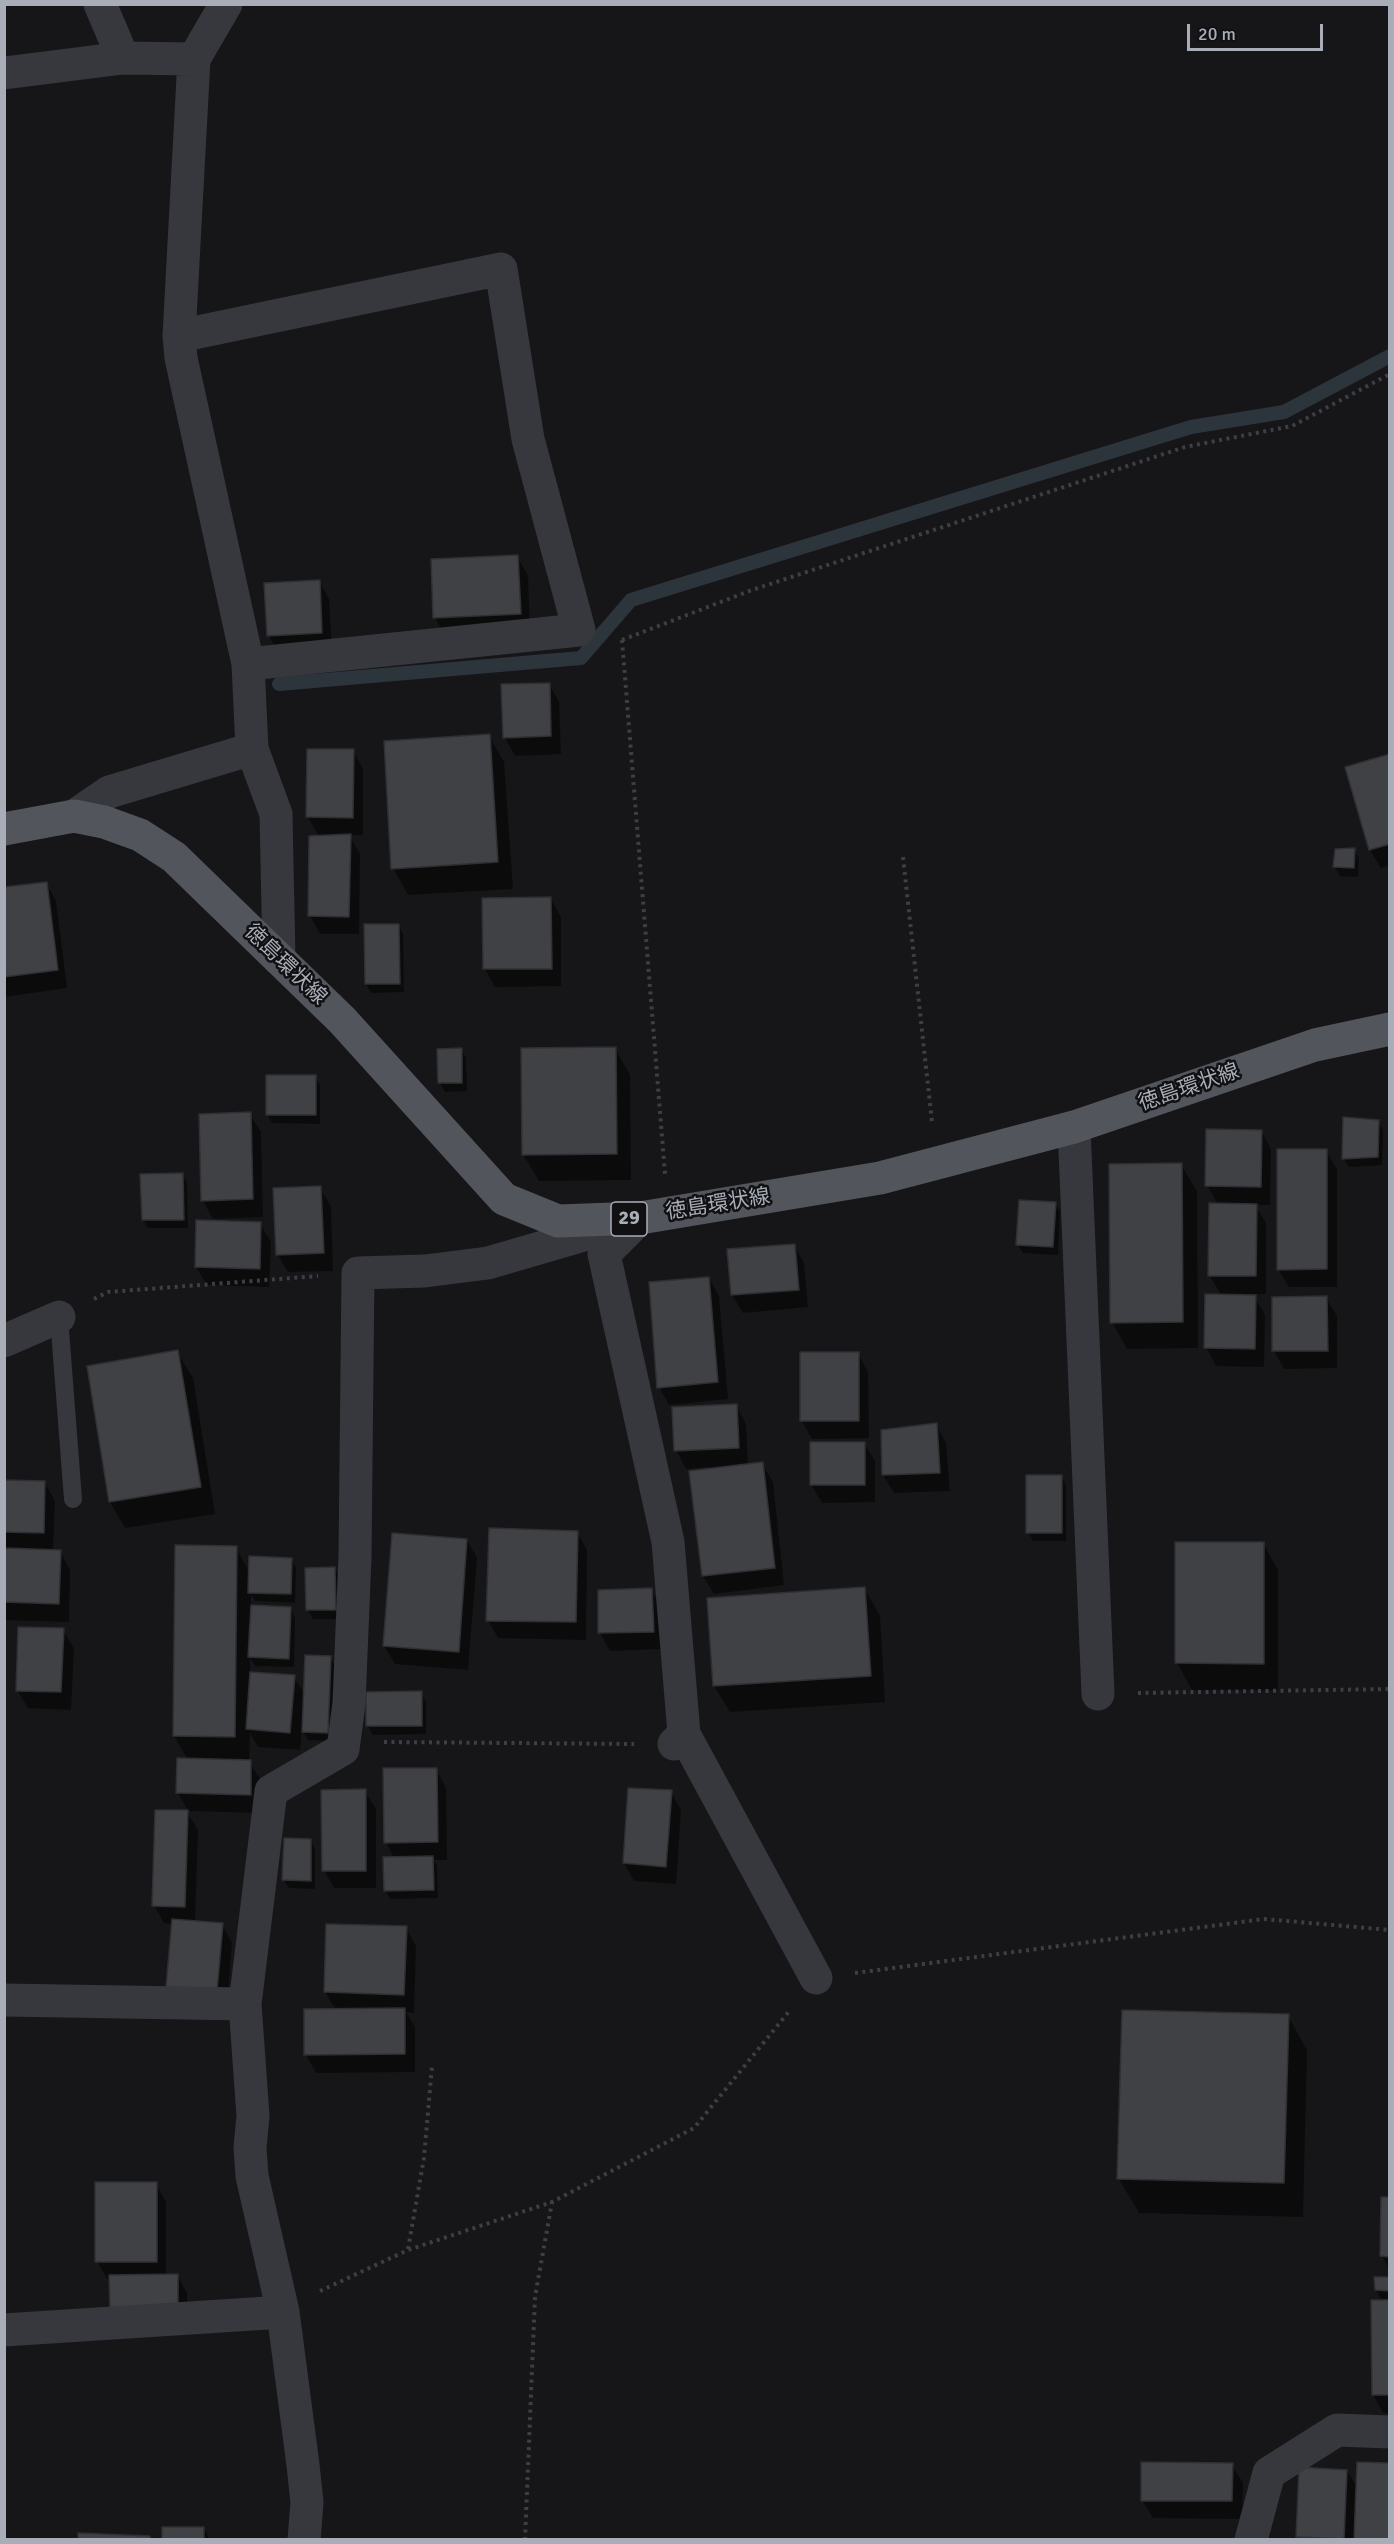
<!DOCTYPE html>
<html>
<head>
<meta charset="utf-8">
<style>
  body { margin:0 }
  #map { position:relative; width:1394px; height:2544px; overflow:hidden; background:#161618; font-family:Signika,sans-serif }
  canvas { display:block }
  .frame { position:absolute; inset:0; border:6px solid #a8adb8; pointer-events:none }
  .scale { position:absolute; left:1187px; top:24px; width:136px; height:27px; box-sizing:border-box; border:3px solid #a8adb8; border-top:0; padding-left:8px; font-size:18px; line-height:21px; white-space:nowrap; color:#a8adb8; -webkit-text-stroke:4px #111113; paint-order:stroke }
</style>
</head>
<body>
<div id="map">
<canvas width="1394" height="2544"></canvas>
<div class="frame"></div>
<div class="scale">20 m</div>
</div>
<script>
const ctx = document.querySelector('canvas').getContext('2d');
ctx.lineJoin = 'round';
function fill(path, color) { ctx.fillStyle = color; ctx.fill(path, 'evenodd'); }
function stroke(path, color, width, dash) { ctx.strokeStyle = color; ctx.lineWidth = width; ctx.lineCap = dash ? 'butt' : 'round'; ctx.setLineDash(dash || []); ctx.stroke(path); }
function label(font, color, halo, rows, align = 'center') {
  ctx.font = font + ' Signika,"Noto Sans JP",sans-serif'; ctx.lineWidth = 5; ctx.setLineDash([]); ctx.textBaseline = 'middle'; ctx.strokeStyle = halo; ctx.fillStyle = color; for (const [text, x, y, turn = 0] of rows) {
    ctx.save(); ctx.translate(x, y); ctx.rotate((+turn || 0) * Math.PI / 180); ctx.textAlign = isNaN(turn) ? turn : align; if (halo) ctx.strokeText(text, 0, 0); ctx.fillText(text, 0, 0); ctx.restore();
  }
}
const shadow = new Path2D(`
  M517,557L528,575L530,632L445,636L435,618Z
  M319,581L329,599L332,651L279,654L269,636Z
  M549,684L559,702L561,754L515,756L505,738Z
  M489,736L504,762L513,889L408,895L393,868Z
  M353,751L363,769V835H349L360,854L359,934H320L310,916L319,837L308,817Z
  M1390,756V865L1381,868L1370,850L1347,768Z
  M1336,850H1354L1359,858L1358,877L1340,876L1335,867Z
  M46,883L56,901L67,988L4,997V888Z
  M551,899L561,917V986L495,987L485,969Z
  M398,925L403,934L404,992L371,993L366,984Z
  M615,1048L630,1075L631,1180L539,1181L523,1154Z
  M461,1049L466,1058L467,1091L445,1092L440,1083Z
  M315,1076L320,1085V1124L272,1123L267,1115Z
  M250,1114L261,1132L263,1217L213,1219L203,1201Z
  M1378,1121L1383,1130L1382,1165L1349,1167L1344,1159Z
  M1261,1131L1271,1149L1270,1205H1255L1266,1223V1294H1253L1265,1315L1264,1367L1216,1366L1206,1347L1222,1296L1210,1276L1218,1205L1207,1185Z
  M1326,1151L1337,1169V1287H1289L1278,1269Z
  M1181,1165L1197,1191L1198,1348L1127,1349L1112,1322Z
  M182,1174L187,1183L188,1228H148L143,1220Z
  M320,1188L331,1206L333,1271L288,1272L277,1254Z
  M1055,1203L1060,1212L1058,1255L1023,1253L1018,1245Z
  M260,1224L271,1242L269,1287L207,1285L196,1267Z
  M794,1245L804,1263L808,1307L743,1313L732,1295L728,1251Z
  M709,1278L719,1296L728,1399L669,1405L659,1387Z
  M1326,1298L1337,1316V1368L1284,1369L1274,1351Z
  M177,1352L193,1378L215,1514L125,1528L110,1502Z
  M858,1353L868,1372L869,1438L812,1439L802,1421Z
  M736,1406L746,1424L748,1465L762,1464L773,1482L784,1585L714,1594L703,1576L709,1467L686,1469L676,1450Z
  M936,1425L946,1443L950,1491L894,1493L883,1475V1431Z
  M864,1443L875,1461V1502L822,1503L811,1484Z
  M1061,1476L1066,1485V1541H1033L1028,1532Z
  M4,1481L44,1482L55,1501L53,1551H60L70,1570L69,1622L4,1620Z
  M577,1532L587,1550L586,1640L498,1638L488,1620Z
  M394,1535L467,1540L477,1558L468,1670L395,1664L384,1646Z
  M1176,1543H1263L1278,1570V1690H1192L1177,1663Z
  M236,1548L250,1573L291,1559L296,1568L295,1603L255,1601L251,1595V1607L290,1608L295,1617L294,1667L255,1666L250,1658V1673L294,1677L305,1695L330,1657L335,1666L333,1741L308,1740L302,1729L300,1750L258,1747L250,1733L249,1762L261,1780L260,1813L188,1811L178,1793L188,1760L174,1736Z
  M334,1568L339,1577L340,1619H313L308,1610L307,1569Z
  M865,1589L880,1616L885,1702L730,1712L714,1686Z
  M651,1590L662,1608L663,1649L610,1651L600,1633Z
  M63,1630L74,1648L71,1710L28,1708L17,1690Z
  M421,1693L426,1702V1734L373,1735L368,1726Z
  M436,1769L446,1788L447,1860H434L437,1866L438,1898L390,1899L385,1890L394,1858L386,1842Z
  M365,1791L376,1809V1888H334L324,1870Z
  M671,1792L681,1810L676,1884L634,1881L624,1863Z
  M187,1812L198,1830L195,1922L222,1925L232,1943L227,2009L173,1924L164,1923L154,1905Z
  M310,1840L315,1849V1889L289,1888L284,1880Z
  M406,1928L416,1946L414,2013L406,2012L415,2027V2072L316,2073L306,2055L336,2010L325,1992Z
  M1288,2016L1307,2050L1303,2217L1139,2213L1119,2179Z
  M156,2184L166,2202V2276L177,2275L187,2293L188,2326L107,2279L97,2261Z
  M1390,2199V2270L1382,2256Z
  M1390,2279V2299H1381L1376,2290Z
  M1390,2302V2413H1383L1373,2395Z
  M1232,2465L1243,2483L1242,2519L1153,2518L1142,2500Z
  M1347,2471L1390,2540H1299L1297,2537Z
  M204,2528L210,2540H164Z`);
const stream = new Path2D(`
  M279,684L581,658L631,600L1191,427L1284,412L1390,356`);
const building = new Path2D(`
  M518,555L521,614L433,618L431,559Z
  M320,580L322,633L267,636L264,583Z
  M550,683L551,736L503,738L501,684Z
  M490,734L498,862L391,869L384,741Z
  M307,749H354L353,818L306,817Z
  M1390,754V844L1369,850L1345,767Z
  M351,834L349,917L308,916L309,836Z
  M1355,848L1354,868L1333,867L1335,849Z
  M47,882L58,970L4,977V887Z
  M551,897L552,969H483L482,898Z
  M364,924H399L400,984H365Z
  M616,1047L617,1154L522,1155L521,1048Z
  M462,1048V1083H438L437,1049Z
  M266,1075H316V1115H266Z
  M251,1112L253,1199L201,1201L199,1114Z
  M1343,1117L1379,1120L1378,1157L1342,1159Z
  M1206,1129L1262,1130L1261,1187L1205,1186Z
  M1277,1149H1327V1269L1277,1270Z
  M1182,1163L1183,1322L1110,1323L1109,1164Z
  M183,1173L184,1220H142L140,1174Z
  M321,1186L324,1253L276,1255L273,1188Z
  M1019,1200L1056,1202L1053,1247L1016,1245Z
  M1209,1203L1257,1204L1256,1276H1208Z
  M196,1220L261,1222L260,1269L195,1267Z
  M795,1244L799,1290L731,1295L727,1249Z
  M709,1277L718,1382L657,1388L649,1282Z
  M1205,1294L1256,1295L1255,1349L1204,1348Z
  M1327,1296L1328,1351H1272V1297Z
  M178,1350L201,1487L109,1502L87,1366Z
  M800,1352H859V1421H800Z
  M737,1404L739,1448L674,1451L672,1407Z
  M937,1423L940,1473L882,1475L881,1430Z
  M810,1442H865V1485H810Z
  M763,1462L775,1568L702,1576L689,1471Z
  M1026,1475H1062V1533H1026Z
  M4,1480L45,1481L44,1533L4,1532Z
  M489,1528L578,1531L576,1622L486,1621Z
  M392,1533L467,1539L459,1652L383,1646Z
  M1175,1542H1264V1664L1175,1663Z
  M175,1545L237,1546L235,1737L173,1736Z
  M4,1548L61,1550L59,1604L4,1602Z
  M249,1556L292,1558L291,1594L248,1593Z
  M335,1567L336,1610H306L305,1568Z
  M865,1587L871,1676L713,1686L707,1598Z
  M652,1588L654,1632L598,1633V1590Z
  M251,1605L291,1607L289,1659L248,1657Z
  M18,1627L64,1628L61,1692L16,1691Z
  M305,1655L331,1656L328,1733L302,1732Z
  M250,1672L295,1675L290,1733L246,1729Z
  M422,1691V1726H366V1692Z
  M177,1758L251,1760V1795L176,1793Z
  M383,1768H437L438,1842L384,1843Z
  M628,1788L672,1790L666,1867L623,1863Z
  M366,1789V1871H322L321,1790Z
  M155,1810H188L185,1907L152,1906Z
  M284,1838L311,1839V1881L282,1880Z
  M433,1856L434,1890L384,1891L383,1857Z
  M172,1919L223,1923L217,1991L166,1987Z
  M326,1924L407,1926L404,1995L324,1992Z
  M405,2008V2054L304,2055V2009Z
  M1122,2010L1289,2014L1284,2183L1117,2179Z
  M95,2182H157V2262H95Z
  M1381,2197H1390V2257L1380,2256Z
  M178,2274V2308L110,2309L109,2275Z
  M1374,2277H1390V2291L1375,2290Z
  M1371,2300H1390V2395H1372Z
  M1141,2462L1233,2463L1232,2501H1141Z
  M1357,2462L1390,2463V2540H1354Z
  M1299,2467L1347,2470L1344,2539L1296,2537Z
  M162,2527H204V2540H162Z
  M78,2533L150,2536V2540H78Z`);
const path = new Path2D(`
  M622,640L752,590L1185,447L1292,426L1390,374
  M622,640L665,1174
  M903,857L932,1122
  M94,1299L108,1292L318,1276
  M1138,1693L1390,1689
  M384,1742L634,1744
  M855,1973L1264,1919L1390,1930
  M408,2249L424,2158L432,2066
  M320,2291L408,2250L552,2202L694,2128L791,2009
  M525,2540L535,2297L552,2202`);
const service = new Path2D(`
  M59,1317L73,1499`);
const minor = new Path2D(`
  M100,4L123,58
  M194,59L226,4
  M4,73L123,58L194,59L179,336L181,358L248,664L252,749L276,814L279,959
  M179,336L501,269L528,439L579,630L248,664
  M74,816L109,792L252,749
  M1074,1127L1098,1694
  M639,1219L604,1254L668,1542L684,1734
  M4,1341L59,1317
  M674,1744L684,1734L816,1978
  M4,2000L245,2004
  M4,2330L283,2312
  M304,2540L307,2502L303,2465L283,2312L252,2176L250,2148L253,2116L245,2004L271,1791L343,1749L349,1703L355,1557L358,1273L425,1271L488,1263L618,1225
  M1251,2540L1269,2473L1337,2430L1390,2432`);
const primary = new Path2D(`
  M4,829L74,816L104,822L140,835L174,857L342,1020L504,1199L558,1221L640,1218L880,1178L1074,1127L1315,1045L1390,1029`);
const shields = [
  [629,1219,36]
];
const shieldNames = [
  ["29",629,1219]
];
const streetNames = [
  ["徳島環状線",285,965,44],
  ["徳島環状線",1189,1088,-19],
  ["徳島環状線",718,1205,-9]
];
fill(shadow, '#0007');
stroke(stream, '#2c353c', 14);
fill(building, '#404145');
stroke(building, '#303034', 1.5);
stroke(path, '#3d3f44', 4, [3, 4.5]);
stroke(service, '#37383d', 18);
stroke(minor, '#37383d', 33);
stroke(primary, '#53555c', 33);
for (const [x, y, w] of shields) { const box = new Path2D(); box.roundRect(x - w / 2, y - 17, w, 34, 4.5); ctx.fillStyle = '#111113'; ctx.fill(box); stroke(box, '#a8adb8', 1.5); }
label('bold 20px', '#a8adb8', null, shieldNames);
label('21px', '#a8adb8', '#111113', streetNames);
</script>
</body>
</html>
